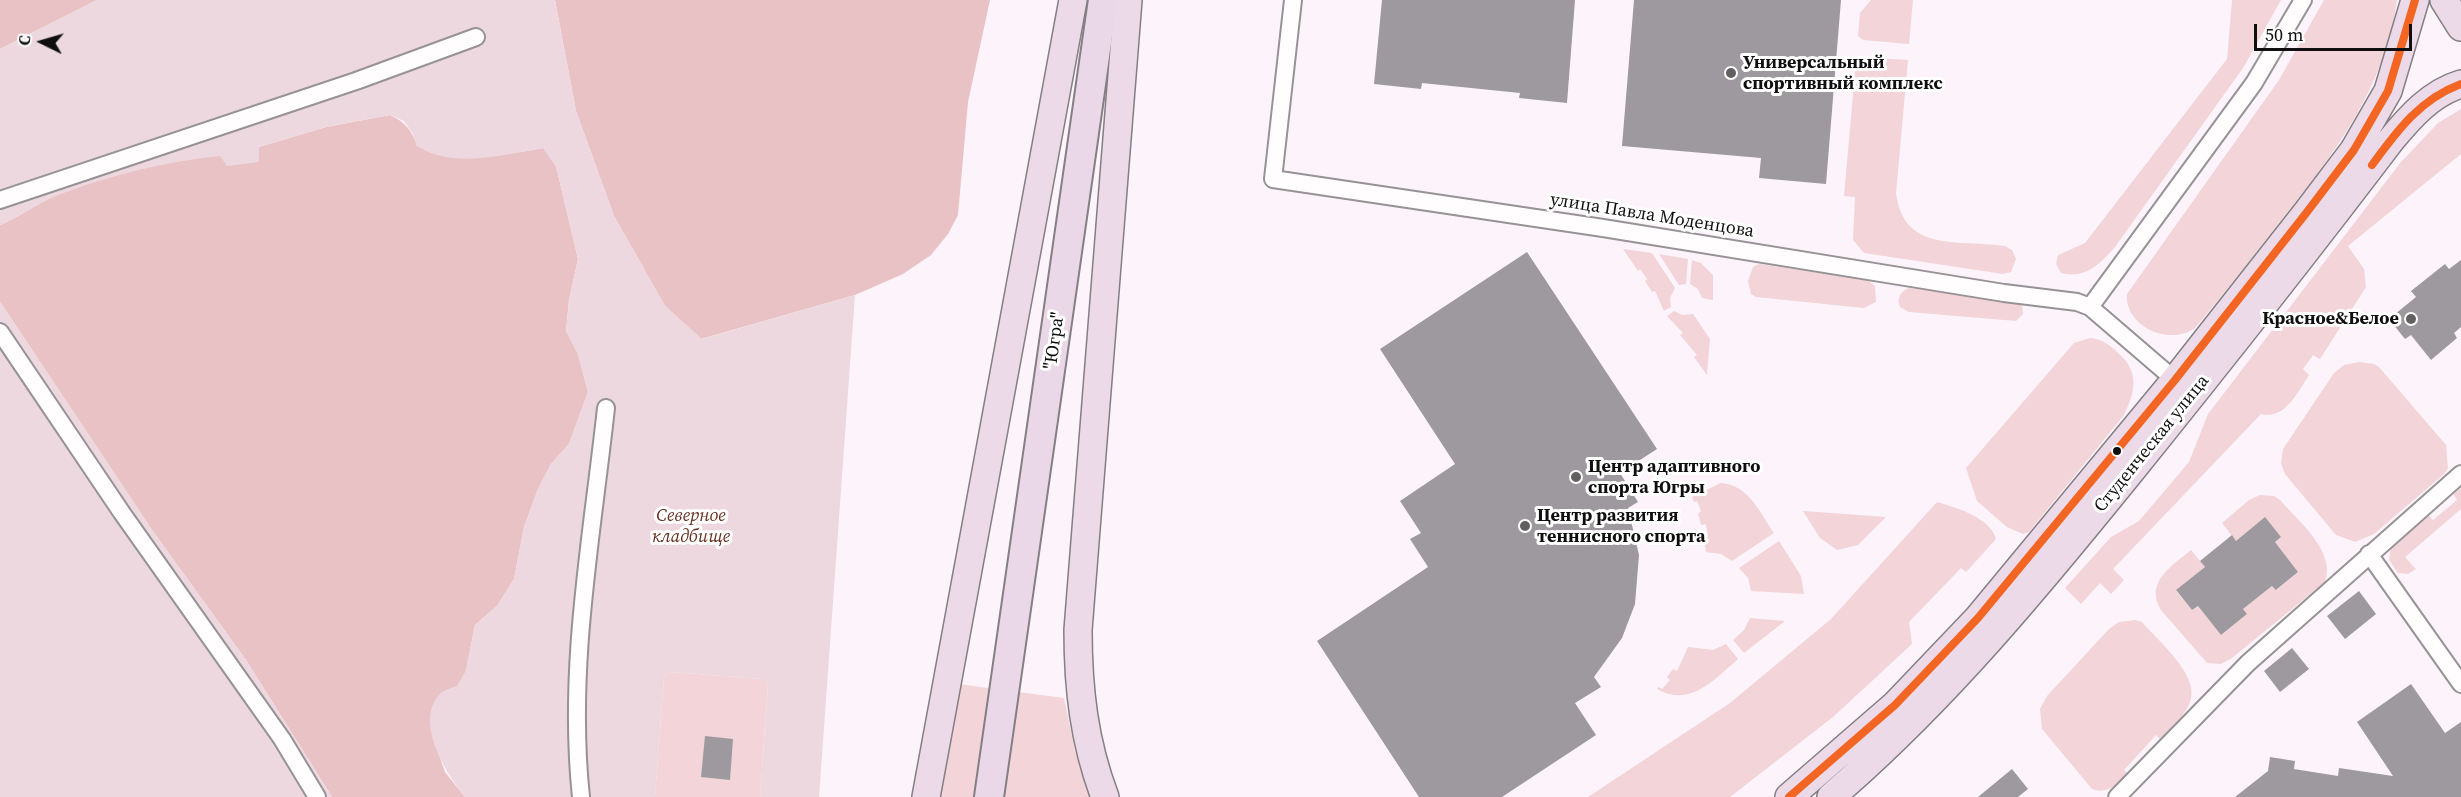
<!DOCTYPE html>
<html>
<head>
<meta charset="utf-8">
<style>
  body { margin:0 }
  #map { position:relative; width:2461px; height:797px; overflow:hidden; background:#fcf4fa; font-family:"Source Serif 4",serif }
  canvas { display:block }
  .north { position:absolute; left:12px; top:12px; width:60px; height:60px; -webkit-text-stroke:4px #fff; paint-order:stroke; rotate:275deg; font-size:16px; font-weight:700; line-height:24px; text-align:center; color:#0f0f0f }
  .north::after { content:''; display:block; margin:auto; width:21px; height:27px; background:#0f0f0f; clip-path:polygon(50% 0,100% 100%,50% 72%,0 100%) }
  .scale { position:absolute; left:2254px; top:24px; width:158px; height:27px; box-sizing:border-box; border:3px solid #0f0f0f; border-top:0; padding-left:8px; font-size:18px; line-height:21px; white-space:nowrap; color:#0f0f0f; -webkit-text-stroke:4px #fff; paint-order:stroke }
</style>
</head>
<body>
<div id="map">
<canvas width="2461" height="797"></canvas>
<div class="north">С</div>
<div class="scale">50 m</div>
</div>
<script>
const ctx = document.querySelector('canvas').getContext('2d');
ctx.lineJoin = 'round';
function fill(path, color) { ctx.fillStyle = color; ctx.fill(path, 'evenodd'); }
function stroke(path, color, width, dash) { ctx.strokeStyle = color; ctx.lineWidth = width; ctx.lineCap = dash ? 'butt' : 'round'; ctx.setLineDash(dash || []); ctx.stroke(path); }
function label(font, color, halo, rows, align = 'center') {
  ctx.font = font + ' "Source Serif 4",serif'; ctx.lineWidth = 6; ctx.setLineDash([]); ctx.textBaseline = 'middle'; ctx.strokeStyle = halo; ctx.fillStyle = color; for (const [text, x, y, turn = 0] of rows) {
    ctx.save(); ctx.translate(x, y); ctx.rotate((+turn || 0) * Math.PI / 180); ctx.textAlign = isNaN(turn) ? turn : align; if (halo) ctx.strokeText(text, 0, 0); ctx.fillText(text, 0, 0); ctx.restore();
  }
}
const green = new Path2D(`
  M1871,0H1913L1909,44L1863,40L1858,36L1860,13Z
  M2232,0H2281L2243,68L2115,247C2100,264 2086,279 2061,273L2056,264L2058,255L2085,243L2227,59Z
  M2324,0H2397C2385,90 2330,159 2275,228C2249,261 2223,295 2195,328C2168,347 2124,325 2127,294L2279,80Z
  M1861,57L1908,60L1896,193C1904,254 1959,239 2005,246L2012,250L2016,259L2011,272L2003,274L1864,253L1853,240L1855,197L1844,196L1856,61Z
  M2461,109V154L2348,246L2364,269L2366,287L2320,359L2313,355L2303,369L2309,375C2297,393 2285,420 2261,414L2113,569L2124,580L2111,594L2100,583L2081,604L2065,588L2111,537L2139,521L2189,462L2208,414L2401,162L2438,123Z
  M1623,249L1652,253L1675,288L1670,298L1671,307L1664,311L1655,291L1652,292L1645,281L1647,279L1640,269L1638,271Z
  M1659,254L1688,259L1686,284L1679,285Z
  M1692,260L1701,263L1713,275V300L1702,298L1698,289L1690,284Z
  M1759,264L1867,280L1875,286L1876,302L1864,308L1756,297L1751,294L1748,281L1753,267Z
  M1909,288L2018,302L2022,306L2023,314L2016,321L1909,312L1900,307C1896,298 1901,291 1909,288Z
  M1674,311L1682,315L1693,314L1710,339L1707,375L1694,357L1697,355L1680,335L1683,333L1667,316Z
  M2090,338C2101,339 2107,343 2115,350C2139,370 2137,388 2124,415L2029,532L2023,534L2007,527L1977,501L1966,468L2074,343Z
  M2359,362L2374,364L2379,367L2446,445L2448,468L2444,474L2374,534L2355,542L2336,535L2285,474L2281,463L2283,449L2334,373L2344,365Z
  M1721,483C1749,485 1760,513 1774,533L1732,561L1721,554L1706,552L1704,539L1708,537L1706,524L1701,525L1698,514L1701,511L1697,501L1694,502L1692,497Z
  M2461,488V509L2405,557L2416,569L2408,574L2398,573L2389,560L2391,546L2428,515L2433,520L2457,500L2453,494Z
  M2260,495L2274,496L2280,500C2299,522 2336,551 2325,582L2232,658L2221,664L2207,663L2161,610C2144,582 2172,566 2191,550L2205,567L2176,591L2192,610L2198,606L2221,635L2247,614L2243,609L2272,586L2277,590L2298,572L2275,542L2281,537L2236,541L2222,523L2249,500Z
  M1937,502C1955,507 1991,518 1996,539L1966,572L1961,568L1909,622L1912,644L1833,717L1730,797H1588L1730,703L1831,619Z
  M1803,511L1886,517L1858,545L1837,550L1820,538Z
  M1779,541L1801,576L1804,594L1751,591L1748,578L1739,568Z
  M1750,618L1785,621L1744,653L1733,640L1744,630Z
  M2135,620L2142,622C2158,641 2201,676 2190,702C2185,716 2170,728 2160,739L2156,735L2124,770L2128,774C2117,784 2108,795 2092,789L2042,729L2040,709L2047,696L2109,629L2119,622Z
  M1726,644L1738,659C1714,680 1689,708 1657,689L1659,687L1662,689L1670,680L1667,677L1673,669L1677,671L1688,647L1713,650Z
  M670,672L763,679L768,684L760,797H655L664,677Z
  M958,684L1064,698L1075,751L1090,797H937Z`);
const forest = new Path2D(`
  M0,0H97L0,49Z
  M555,0H990L968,102L958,215L948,234L931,255L903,274L855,295L701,339L665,306L614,216L576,111Z
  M390,115C405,122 412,130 417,146L521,152L543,148L556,166L578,259L569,300L566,331L578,354L588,392L569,444L551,464L538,489L524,527L514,579L497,606L475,625L466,671L457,687L441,693L433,738L445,772L465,797H332L246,660L152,530L0,302V225C20,217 37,203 57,195C100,179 177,152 222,156C234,157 246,160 258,162L259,147L326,127Z`);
const cemetery = new Path2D(`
  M97,0H555L576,111L614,216L665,306L702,339L855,295L819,797H760L768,685L763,679L670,672L664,677L655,797H465C447,774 413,722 440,694C444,690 452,688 457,686L466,671L475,625L497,606L514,579L524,527L538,489L551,464L569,444L588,392L578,354L566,331L569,300L578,259L556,166L543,148C503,155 453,169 417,146L413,134L404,121L390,115L326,127L259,147V162L227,166L220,156C163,162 111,175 58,195C38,203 20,217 0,225V49Z
  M0,302L152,530L246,660L332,797H0Z`);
const building = new Path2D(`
  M1382,0H1575L1567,103L1519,98L1520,93L1422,83L1421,89L1374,84Z
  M1634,0H1841L1826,184L1759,178L1761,158L1622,146Z
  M1527,252L1657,449L1620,473L1638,502L1628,508L1639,555L1635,604L1622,638L1594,677L1601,687L1575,703L1596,735L1502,797H1419L1317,641L1428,567L1410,539L1421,533L1400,501L1455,464L1380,349Z
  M2461,260V327L2454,333L2457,338L2431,360L2411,335L2405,339L2389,319L2416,297L2411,291L2445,264L2449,269Z
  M2265,517L2281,537L2275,542L2298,572L2276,590L2272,586L2243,609L2247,614L2221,635L2198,606L2192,610L2176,590L2205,567L2200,561L2232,535L2236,541Z
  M2359,591L2376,614L2345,639L2327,616Z
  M2292,648L2309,669L2280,692L2264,671Z
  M2411,684L2445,733L2461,722V797H2235L2268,771L2270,757L2295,761L2294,769L2338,776L2339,768L2393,776L2357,722Z
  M705,736L733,739L730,780L701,777Z
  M2012,769L2028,789L2018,797H1978Z`);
const minor = new Path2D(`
  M1293,0L1273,179L1603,228L2004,293L2077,302L2090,307L2175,380
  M0,200L356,81L476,37
  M2090,307L2254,83L2303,0
  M0,332L122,513L282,739L317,797
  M2369,554L2461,684
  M581,797C567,667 592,537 606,408
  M2117,797L2248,663L2461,474`);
const primary = new Path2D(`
  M2444,0L2461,27
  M926,797L1073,0
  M1105,797C1084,742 1078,688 1078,630L1128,0
  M1789,797L1895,705L1978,618L2175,380L2307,212L2354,150L2388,91L2415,0
  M1831,797C1944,700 2037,587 2131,471C2219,362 2306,252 2391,140C2410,117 2431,93 2461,84`);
const trunk = new Path2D(`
  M989,797L1103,0`);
const bus1 = new Path2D(`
  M2372,165C2397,131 2420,99 2461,84
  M1789,797L1895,705L1978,618L2175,380L2307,212L2354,150L2388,91L2415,0`);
const markers = [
  [1731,73,6,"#625f61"],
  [2411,319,6,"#625f61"],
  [2117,451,5,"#0f0f0f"],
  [1576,477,6,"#625f61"],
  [1525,526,6,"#625f61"]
];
const poiNames = [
  ["Универсальный",1743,63],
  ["спортивный комплекс",1743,84],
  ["Красное&Белое",2399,319,"right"],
  ["Центр адаптивного",1588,467],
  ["спорта Югры",1588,488],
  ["Центр развития",1537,516],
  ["теннисного спорта",1537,537]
];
const streetNames = [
  ["улица Павла Моденцова",1652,216,9],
  ["\"Югра\"",1055,341,-82],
  ["Студенческая улица",2152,444,-51]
];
const parkNames = [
  ["Северное",691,516],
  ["кладбище",691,537]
];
fill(green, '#f2d4d9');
fill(forest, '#e9c2c5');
fill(cemetery, '#edd8df');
fill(building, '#9e999e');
stroke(minor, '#969295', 20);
stroke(primary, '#837f82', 30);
stroke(trunk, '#837f82', 32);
stroke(minor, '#fffdfe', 16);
stroke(primary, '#ecdae8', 27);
stroke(trunk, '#ead8e8', 28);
stroke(bus1, '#f26522', 8);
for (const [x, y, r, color] of markers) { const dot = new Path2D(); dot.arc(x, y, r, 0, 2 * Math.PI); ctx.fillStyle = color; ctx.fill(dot); stroke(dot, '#fff', 2); }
label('bold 18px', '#0f0f0f', '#fff', poiNames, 'left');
label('18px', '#0f0f0f', '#fff', streetNames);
label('italic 18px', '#66301f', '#fff', parkNames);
</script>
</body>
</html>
